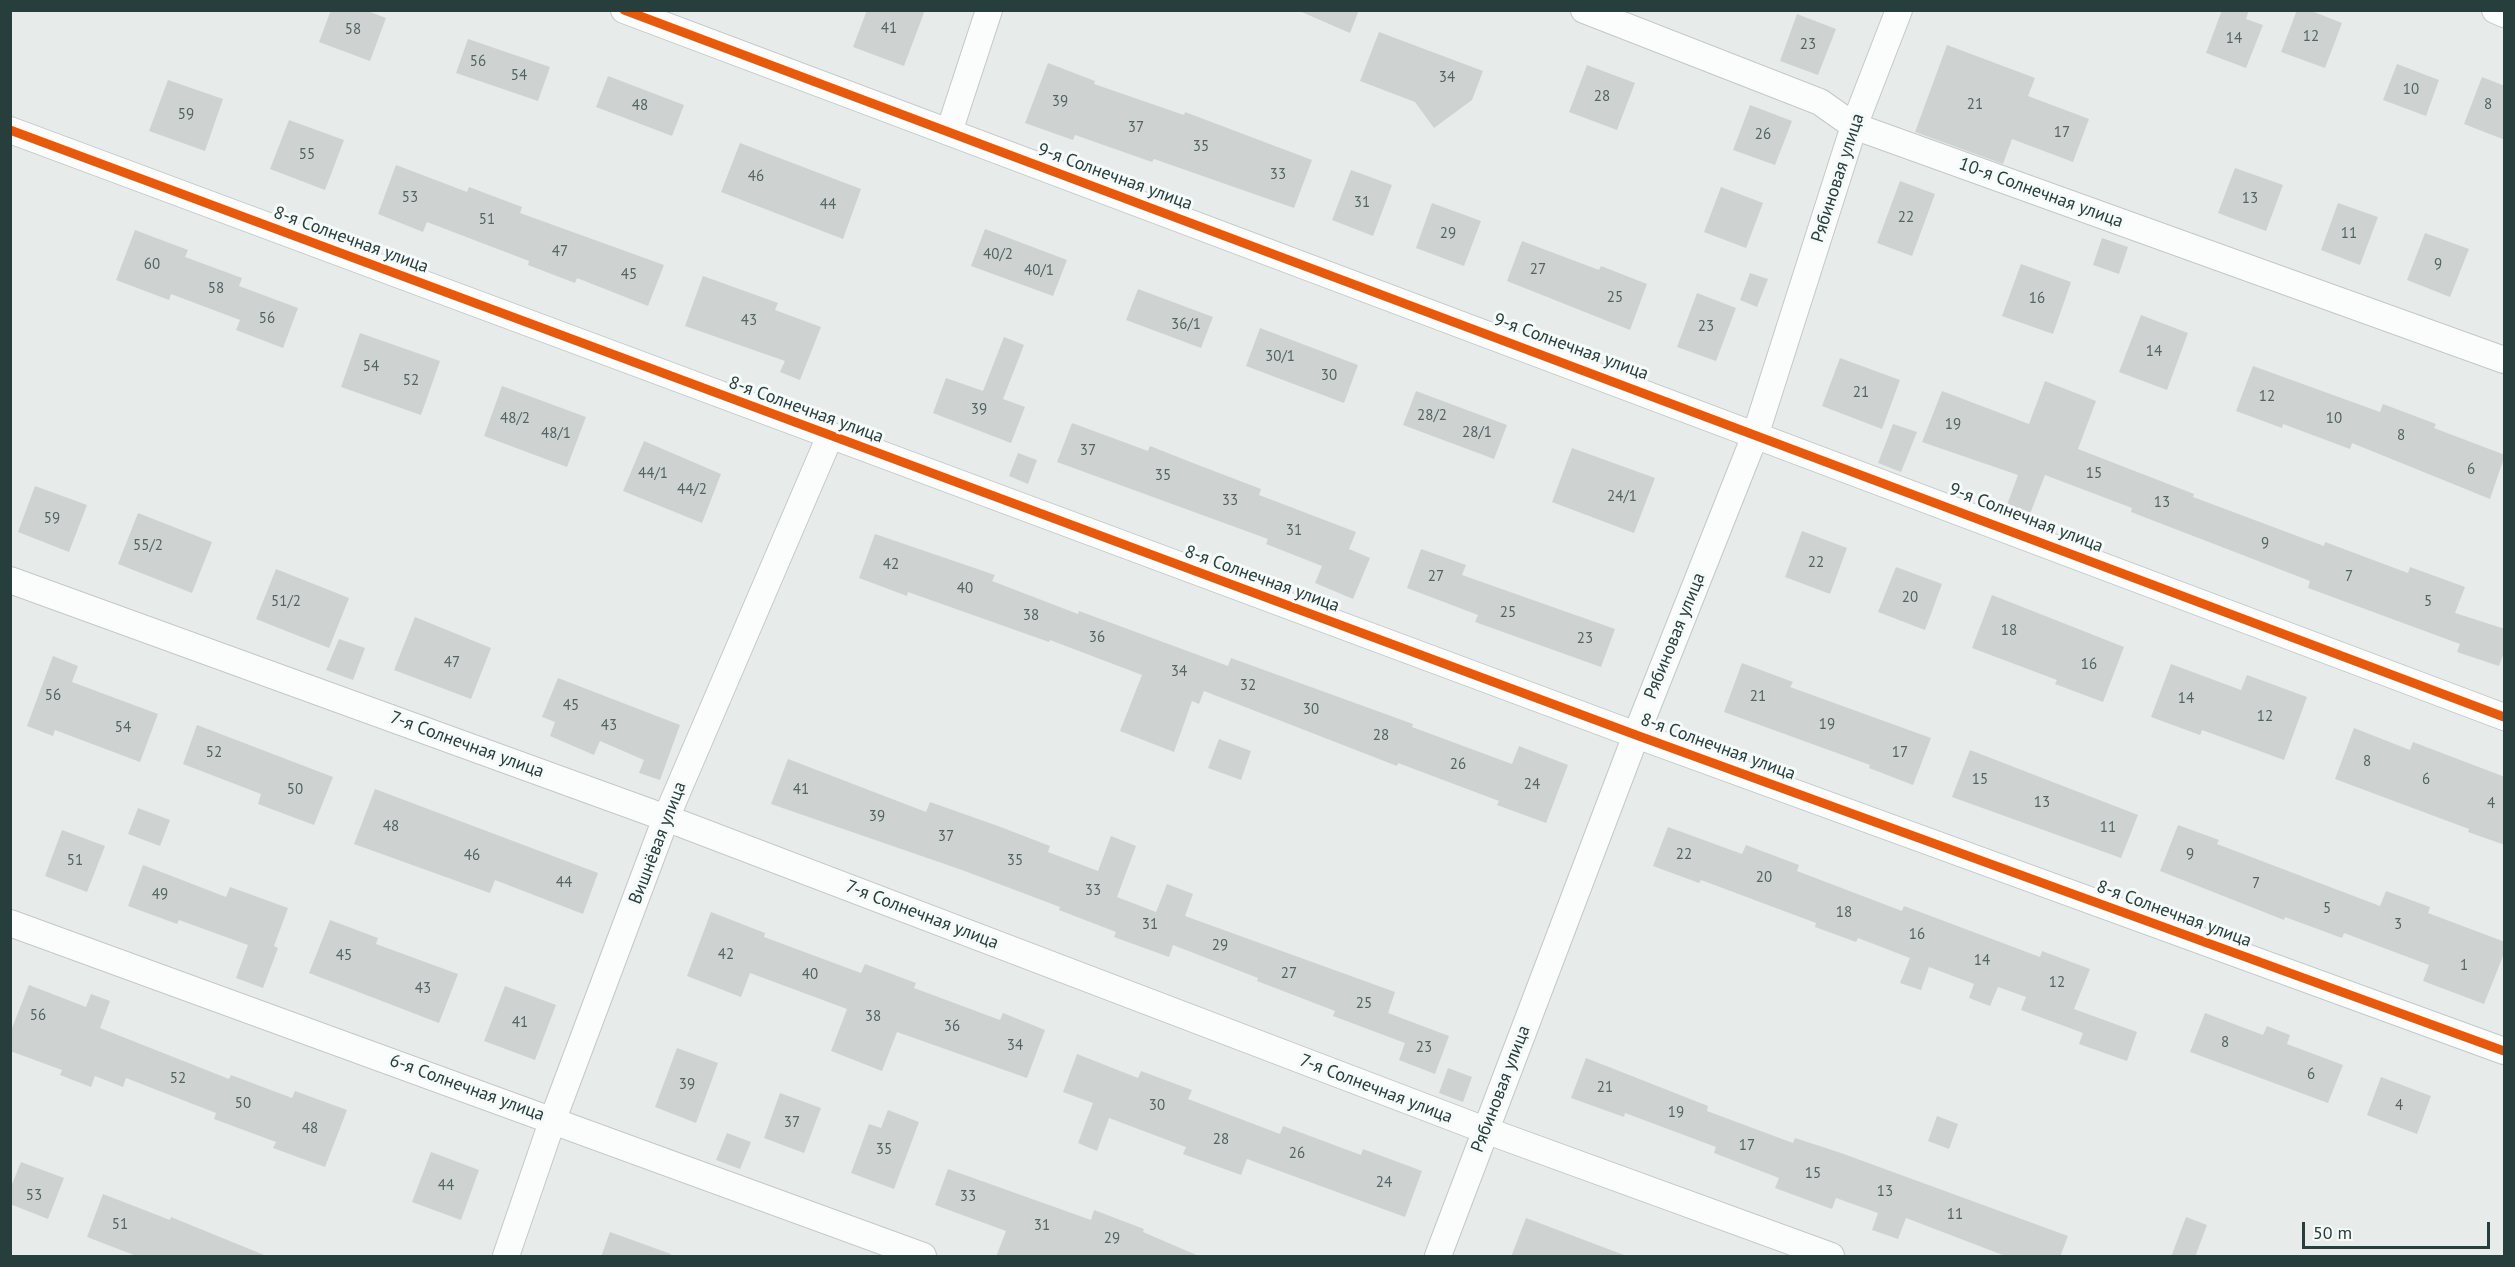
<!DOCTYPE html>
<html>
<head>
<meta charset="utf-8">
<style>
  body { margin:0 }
  #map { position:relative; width:2515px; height:1267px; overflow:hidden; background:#e7ebea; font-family:"PT Sans",sans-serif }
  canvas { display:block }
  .frame { position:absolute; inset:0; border:12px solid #263e3c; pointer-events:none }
  .scale { position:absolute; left:2302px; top:1222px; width:188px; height:27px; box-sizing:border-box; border:3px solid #263e3c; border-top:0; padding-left:8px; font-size:18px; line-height:21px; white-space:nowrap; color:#263e3c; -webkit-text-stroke:4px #f6faf9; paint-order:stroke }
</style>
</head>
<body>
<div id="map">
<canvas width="2515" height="1267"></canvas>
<div class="frame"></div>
<div class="scale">50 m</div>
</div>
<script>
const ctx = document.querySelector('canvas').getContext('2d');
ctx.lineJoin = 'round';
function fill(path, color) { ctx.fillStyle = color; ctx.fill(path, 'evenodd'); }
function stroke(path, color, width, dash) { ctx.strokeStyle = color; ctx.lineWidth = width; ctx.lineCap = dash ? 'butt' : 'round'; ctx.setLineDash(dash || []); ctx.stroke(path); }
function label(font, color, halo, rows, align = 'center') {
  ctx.font = font + ' "PT Sans",sans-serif'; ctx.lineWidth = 6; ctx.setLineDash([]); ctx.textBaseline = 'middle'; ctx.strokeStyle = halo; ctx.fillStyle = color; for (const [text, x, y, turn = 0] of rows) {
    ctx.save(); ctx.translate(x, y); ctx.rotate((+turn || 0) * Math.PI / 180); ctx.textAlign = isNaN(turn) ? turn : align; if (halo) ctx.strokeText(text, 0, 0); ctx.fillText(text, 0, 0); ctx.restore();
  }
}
const building = new Path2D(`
  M331,10H365L386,18L370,61L319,42Z
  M867,10H925L904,66L853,47Z
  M1297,10H1359L1350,33Z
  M2222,10H2249L2246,19L2263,25L2246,68L2206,53Z
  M2297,10H2309L2342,23L2325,68L2281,52Z
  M1797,14L1836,29L1818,75L1780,61Z
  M1379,32L1483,71L1472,100L1434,128L1415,102L1360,81Z
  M468,39L550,67L538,101L456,73Z
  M1947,45L2035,78L2028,96L2089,119L2073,162L2012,139L2003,164L1915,132Z
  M1048,63L1095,81L1094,84L1184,115L1185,112L1312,160L1294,208L1154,159L1152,162L1075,135L1073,140L1025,123Z
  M2397,64L2439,80L2426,116L2383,100Z
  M1587,65L1635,83L1617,130L1569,112Z
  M608,76L684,105L672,136L596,107Z
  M2482,77L2505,86V140L2464,124Z
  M168,80L223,99L205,151L149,131Z
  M1750,105L1792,121L1775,165L1733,150Z
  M289,120L344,140L325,190L270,169Z
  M740,143L861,189L843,239L721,192Z
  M396,165L467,192L469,187L522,207L520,213L664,265L648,306L577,278L575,283L528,265L529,261L427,222L423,232L378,214Z
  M2235,168L2283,185L2266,231L2218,213Z
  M1351,170L1392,185L1373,236L1332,220Z
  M1900,181L1935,194L1912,256L1877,243Z
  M1721,187L1763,203L1746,248L1704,232Z
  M1432,203L1481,221L1464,266L1416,248Z
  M2338,203L2378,217L2360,265L2321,250Z
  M985,229L1067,260L1053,296L971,266Z
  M135,230L188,250L185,257L242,278L239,286L298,308L283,348L236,330L240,320L171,294L169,300L116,280Z
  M2425,233L2469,249L2450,297L2407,280Z
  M2102,238L2128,247L2119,274L2093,265Z
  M1522,241L1599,270L1601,266L1647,284L1630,330L1507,281Z
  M2021,264L2071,282L2053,334L2002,316Z
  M1750,273L1768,279L1757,307L1740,300Z
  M703,276L778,303L775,310L821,327L800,380L780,372L785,361L685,326Z
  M1138,289L1213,317L1201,348L1126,320Z
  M1697,293L1736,308L1716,361L1677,347Z
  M2141,315L2188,333L2167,390L2119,372Z
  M1260,328L1358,365L1344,403L1246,366Z
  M360,333L440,361L421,415L341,387Z
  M1004,337L1024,345L1003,399L1025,407L1011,443L933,413L946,378L983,391Z
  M1840,358L1900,380L1882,429L1822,406Z
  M2253,366L2380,412L2383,404L2436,424L2434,428L2505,455L2490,499L2352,443L2350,449L2283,424L2282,428L2236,411Z
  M2045,381L2096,401L2078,449L2194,494L2193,497L2324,546L2325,542L2408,573L2410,567L2465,587L2455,613L2505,629V650L2499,666L2457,652L2460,644L2308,588L2310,581L2131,512L2132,508L2045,475L2030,514L2007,505L2018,475L1922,442L1942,391L2029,424Z
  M502,386L586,417L567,467L484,436Z
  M1416,391L1507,425L1494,459L1403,425Z
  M1072,423L1148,451L1150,446L1193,463L1261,489L1259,495L1356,532L1349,549L1370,558L1353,599L1315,583L1322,566L1266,544L1268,539L1057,462Z
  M1893,424L1917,432L1901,472L1878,463Z
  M644,441L721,474L702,523L623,491Z
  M1572,448L1655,478L1634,533L1552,502Z
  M1018,453L1037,460L1028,484L1009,476Z
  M35,486L87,505L69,552L18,532Z
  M138,513L212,542L192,593L118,564Z
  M1802,531L1847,548L1830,594L1785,577Z
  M875,534L995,575L992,581L1078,614L1079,611L1228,666L1231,658L1413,724L1412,727L1512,764L1519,746L1568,765L1546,823L1497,805L1499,801L1398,763L1397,766L1204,691L1199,704L1192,701L1174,752L1120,731L1142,675L1050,640L1049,642L908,592L907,596L859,578Z
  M1421,549L1466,565L1462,575L1615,629L1601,667L1475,622L1478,615L1407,588Z
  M1896,567L1942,584L1925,630L1878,612Z
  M276,569L349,598L329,648L256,619Z
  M1992,595L2124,647L2103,702L2055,684L2057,680L1972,648Z
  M415,617L491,648L471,699L394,670Z
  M339,639L365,648L353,680L326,670Z
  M53,656L78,666L72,682L158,714L140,762L55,730L53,736L27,726Z
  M1742,663L1793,682L1790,687L1931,738L1913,785L1869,768L1870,765L1724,712Z
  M2171,664L2241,690L2247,675L2307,697L2284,760L2202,730L2200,735L2151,717Z
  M558,678L680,725L660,780L639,773L644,760L600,741L594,755L550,736L555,722L542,717Z
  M197,725L333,777L314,825L258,804L261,794L183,764Z
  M2354,728L2410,750L2413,742L2505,777V845L2468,832L2469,829L2335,779Z
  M1219,739L1251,751L1241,780L1208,768Z
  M1970,750L2138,815L2121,858L1952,797Z
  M788,759L926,812L930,802L998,826L1050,846L1048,852L1098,871L1111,836L1136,846L1117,897L1156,912L1167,884L1193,894L1185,916L1395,992L1388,1013L1449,1036L1435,1074L1399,1060L1405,1043L1333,1016L1335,1011L1257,981L1258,978L1173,945L1169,957L1114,937L1116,932L1059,910L1060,907L962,870L771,804Z
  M375,789L598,873L583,914L495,880L490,893L354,844Z
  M138,808L170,820L160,846L128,834Z
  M2178,825L2219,840L2217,844L2380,906L2386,891L2430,907L2428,913L2505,942V951L2484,1004L2423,981L2429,965L2344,933L2342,938L2285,917L2284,920L2160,871Z
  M1668,827L1742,854L1746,845L1799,865L1797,871L1902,911L1904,906L2040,957L2042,951L2090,969L2074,1009L2137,1032L2127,1061L2079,1044L2083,1033L2021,1010L2026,997L1998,987L1990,1006L1969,998L1974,984L1929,967L1921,990L1900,983L1910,958L1858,938L1856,942L1815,927L1816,923L1701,880L1699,883L1653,866Z
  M62,830L105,846L87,892L45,876Z
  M143,865L226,897L230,887L288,908L274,946L278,948L263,988L236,978L248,945L179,920L177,924L128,906Z
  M711,912L765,933L764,937L861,973L865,964L916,983L914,988L1000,1020L1003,1013L1045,1030L1027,1078L897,1032L882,1071L831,1051L847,1009L750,973L741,997L687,976Z
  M330,920L378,938L376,944L458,974L439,1023L309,973Z
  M29,985L86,1007L91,994L110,1001L100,1028L229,1079L231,1075L292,1098L295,1091L347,1110L325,1167L273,1148L276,1142L214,1119L216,1113L126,1078L123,1087L95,1076L91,1087L60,1075L62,1070L10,1051V1033Z
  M505,986L556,1005L535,1060L484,1041Z
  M2205,1013L2263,1035L2267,1026L2290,1035L2287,1044L2343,1065L2328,1103L2190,1052Z
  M677,1048L718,1063L696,1123L655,1107Z
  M1077,1054L1138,1078L1141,1071L1192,1090L1188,1099L1280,1134L1283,1126L1361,1155L1363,1149L1422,1171L1405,1217L1247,1159L1241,1175L1183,1154L1186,1147L1109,1118L1097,1151L1078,1143L1093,1103L1063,1092Z
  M1586,1058L1708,1106L1707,1111L1793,1143L1795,1138L1841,1153L2068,1236L2060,1257H2008L1906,1218L1898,1239L1872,1230L1878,1213L1836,1198L1832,1209L1775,1188L1779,1178L1714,1153L1716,1147L1625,1113L1624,1117L1571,1098Z
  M1448,1068L1472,1077L1463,1102L1439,1093Z
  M2381,1077L2431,1096L2417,1134L2367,1115Z
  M780,1093L821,1108L804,1153L764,1138Z
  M888,1110L919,1122L894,1189L851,1173L869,1124L881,1128Z
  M1937,1116L1958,1124L1949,1149L1928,1141Z
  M727,1133L751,1142L740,1169L716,1160Z
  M431,1152L479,1170L461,1220L412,1202Z
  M21,1162L64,1178L48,1219L10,1204V1189Z
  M948,1169L1091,1220L1094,1210L1144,1229L1143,1232L1201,1257H996L1006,1231L935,1205Z
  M103,1194L170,1220L171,1217L269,1257H139L87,1237Z
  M2186,1217L2207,1225L2195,1257H2171Z
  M1526,1218L1624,1255V1257H1511Z
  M610,1232L671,1254L670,1257H601Z`);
const minor = new Path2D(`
  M624,10L2504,717
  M1584,10L1820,102L1854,126L2504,360
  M2495,10L2504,14
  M10,130L1636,735L2504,1051
  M949,132L989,10
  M10,580L666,818L1485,1130L1831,1256
  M10,923L923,1256
  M506,1256L553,1119L666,818L830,436
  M1438,1256L1636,735L1756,433L1854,126L1899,10`);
const cycleway = new Path2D(`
  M624,10L2504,717
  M10,130L1636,735L2504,1051`);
const numberNames = [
  ["41",889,29],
  ["58",353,30],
  ["12",2311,37],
  ["14",2234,39],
  ["23",1808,45],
  ["56",478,62],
  ["54",519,76],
  ["34",1447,78],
  ["10",2411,90],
  ["28",1602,97],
  ["39",1060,102],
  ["21",1975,105],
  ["8",2488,105],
  ["48",640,106],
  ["59",186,115],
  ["37",1136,128],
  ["17",2062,133],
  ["26",1763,135],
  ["35",1201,147],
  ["55",307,155],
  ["33",1278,175],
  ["46",756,177],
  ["53",410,198],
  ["13",2250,199],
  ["31",1362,203],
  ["44",828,205],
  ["22",1906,218],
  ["51",487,220],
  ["29",1448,234],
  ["11",2349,234],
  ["47",560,252],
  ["40/2",998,255],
  ["60",152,265],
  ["9",2438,265],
  ["27",1538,270],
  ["40/1",1039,271],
  ["45",629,275],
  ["58",216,289],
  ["25",1615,298],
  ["16",2037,299],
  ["56",267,319],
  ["43",749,321],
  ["36/1",1186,325],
  ["23",1706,327],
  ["14",2154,352],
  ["30/1",1280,357],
  ["54",371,367],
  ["30",1329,376],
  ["52",411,381],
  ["21",1861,393],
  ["12",2267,397],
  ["39",979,410],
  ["28/2",1432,416],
  ["48/2",515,419],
  ["10",2334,419],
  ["19",1953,425],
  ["28/1",1477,433],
  ["48/1",556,434],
  ["8",2401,436],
  ["37",1088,451],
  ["6",2471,470],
  ["44/1",653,474],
  ["15",2094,474],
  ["35",1163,476],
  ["44/2",692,490],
  ["24/1",1622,497],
  ["33",1230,501],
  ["13",2162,503],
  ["59",52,519],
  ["31",1294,531],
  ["9",2265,544],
  ["55/2",148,546],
  ["22",1816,563],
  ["42",891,565],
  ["27",1436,577],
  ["7",2349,577],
  ["40",965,589],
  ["20",1910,598],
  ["51/2",286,602],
  ["5",2428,602],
  ["25",1508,613],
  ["38",1031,616],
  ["18",2009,631],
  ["36",1097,638],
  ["23",1585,639],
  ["47",452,663],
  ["16",2089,665],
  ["34",1179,672],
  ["32",1248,686],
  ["56",53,696],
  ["21",1758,697],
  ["14",2186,699],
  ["45",571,706],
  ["30",1311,710],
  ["12",2265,717],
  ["19",1827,725],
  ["43",609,726],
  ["54",123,728],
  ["28",1381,736],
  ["52",214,753],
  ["17",1900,753],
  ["8",2367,762],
  ["26",1458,765],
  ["15",1980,780],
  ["6",2426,780],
  ["24",1532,785],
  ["50",295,790],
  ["41",801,790],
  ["13",2042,803],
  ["4",2491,804],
  ["39",877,817],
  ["48",391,827],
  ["11",2108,828],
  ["37",946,837],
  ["22",1684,855],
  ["9",2190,855],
  ["46",472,856],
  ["51",75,861],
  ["35",1015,861],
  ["20",1764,878],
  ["44",564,883],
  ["7",2256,884],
  ["33",1093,891],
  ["49",160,895],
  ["5",2327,909],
  ["18",1844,913],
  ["31",1150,925],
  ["3",2398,925],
  ["16",1917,935],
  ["29",1220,946],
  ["42",726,955],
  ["45",344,956],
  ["14",1982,961],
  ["1",2464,966],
  ["27",1289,974],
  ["40",810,975],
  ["12",2057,983],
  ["43",423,989],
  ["25",1364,1004],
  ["56",38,1016],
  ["38",873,1017],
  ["41",520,1023],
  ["36",952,1027],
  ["8",2225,1043],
  ["34",1015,1046],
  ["23",1424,1048],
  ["6",2311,1075],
  ["52",178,1079],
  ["39",687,1085],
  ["21",1605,1088],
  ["50",243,1104],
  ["30",1157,1106],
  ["4",2399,1106],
  ["19",1676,1113],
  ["37",792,1123],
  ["48",310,1129],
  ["28",1221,1140],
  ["17",1747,1146],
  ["35",884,1150],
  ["26",1297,1154],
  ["15",1813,1174],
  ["24",1384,1183],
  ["44",446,1186],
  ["13",1885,1192],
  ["53",34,1196],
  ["33",968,1197],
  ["11",1955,1215],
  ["51",120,1225],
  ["31",1042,1226],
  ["29",1112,1239]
];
const streetNames = [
  ["9-я Солнечная улица",1115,177,20],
  ["Рябиновая улица",1838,178,-72],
  ["10-я Солнечная улица",2041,193,20],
  ["8-я Солнечная улица",351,240,20],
  ["9-я Солнечная улица",1571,347,20],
  ["8-я Солнечная улица",806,410,20],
  ["9-я Солнечная улица",2026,518,21],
  ["8-я Солнечная улица",1262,579,20],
  ["Рябиновая улица",1675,636,-68],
  ["7-я Солнечная улица",467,745,20],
  ["8-я Солнечная улица",1718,747,20],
  ["Вишнёвая улица",658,843,-69],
  ["8-я Солнечная улица",2174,914,20],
  ["7-я Солнечная улица",922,915,21],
  ["6-я Солнечная улица",467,1088,20],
  ["7-я Солнечная улица",1376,1089,21],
  ["Рябиновая улица",1501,1089,-69]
];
fill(building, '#ced3d2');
stroke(minor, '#c4c8c7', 28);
stroke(minor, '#fbfcfc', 26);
stroke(cycleway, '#e8590c', 9);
label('15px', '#516462', null, numberNames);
label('18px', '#263e3c', '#f6faf9', streetNames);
</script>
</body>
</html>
